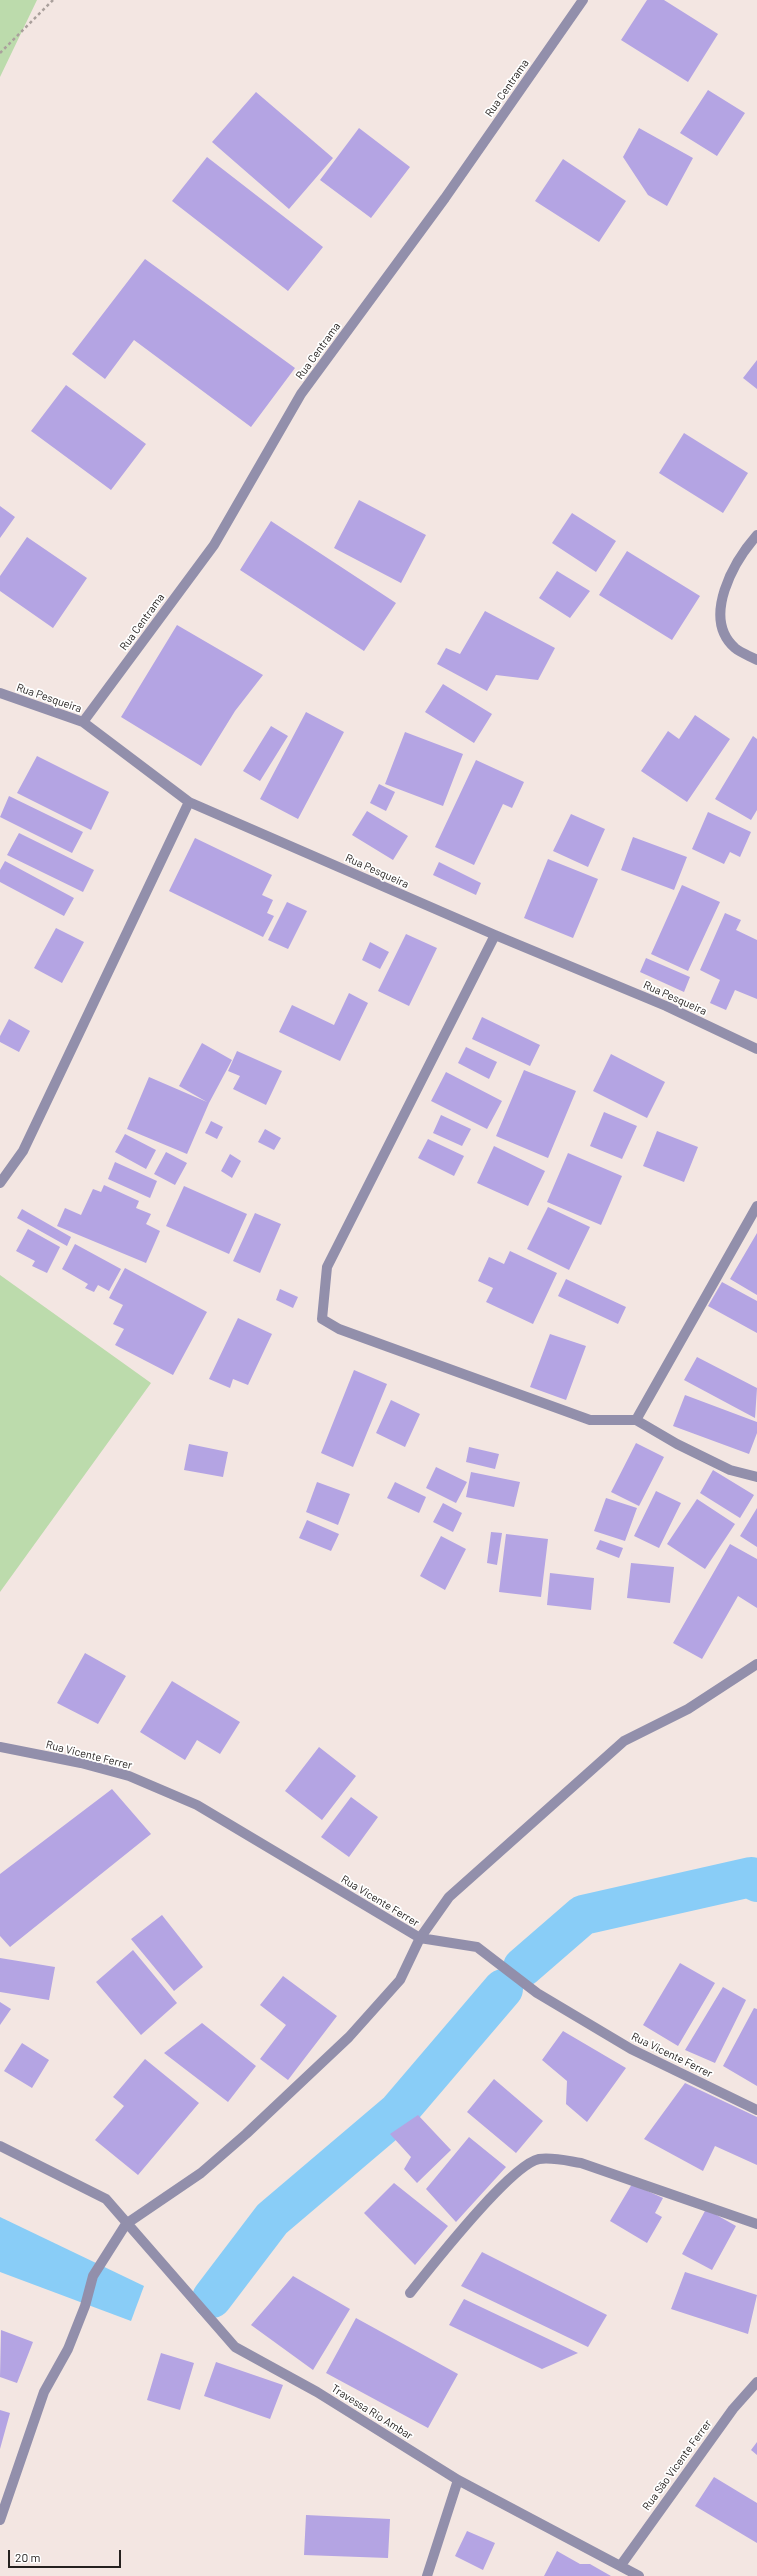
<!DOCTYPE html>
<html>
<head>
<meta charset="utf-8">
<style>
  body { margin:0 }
  #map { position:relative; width:757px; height:2576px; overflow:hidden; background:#f3e6e2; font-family:Barlow,sans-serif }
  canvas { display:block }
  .scale { position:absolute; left:8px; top:2550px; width:113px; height:18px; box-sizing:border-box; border:2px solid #25211f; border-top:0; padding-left:5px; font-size:12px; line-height:14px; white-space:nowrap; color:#25211f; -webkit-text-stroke:3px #fff; paint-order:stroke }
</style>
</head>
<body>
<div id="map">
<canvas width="757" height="2576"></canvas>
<div class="scale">20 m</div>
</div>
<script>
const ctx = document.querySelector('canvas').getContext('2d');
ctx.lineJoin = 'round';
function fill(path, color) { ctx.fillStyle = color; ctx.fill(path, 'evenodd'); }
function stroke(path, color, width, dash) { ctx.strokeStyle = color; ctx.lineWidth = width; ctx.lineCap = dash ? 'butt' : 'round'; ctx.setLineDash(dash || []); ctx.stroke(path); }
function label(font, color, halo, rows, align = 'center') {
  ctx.font = font + ' Barlow,sans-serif'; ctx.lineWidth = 3.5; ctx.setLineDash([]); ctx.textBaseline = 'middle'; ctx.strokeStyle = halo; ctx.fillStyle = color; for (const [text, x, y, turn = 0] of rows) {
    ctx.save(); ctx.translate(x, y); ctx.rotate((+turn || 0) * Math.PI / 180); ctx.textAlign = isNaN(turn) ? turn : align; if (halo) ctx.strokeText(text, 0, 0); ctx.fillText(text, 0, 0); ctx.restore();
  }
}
const green = new Path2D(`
  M0,0H37L0,77Z
  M0,1275L151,1383L0,1592Z`);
const water = new Path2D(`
  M0,2217L144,2286L131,2321L0,2272Z`);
const canal = new Path2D(`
  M523,1967L583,1915L751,1877L757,1882
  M212,2298L272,2219L398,2112L503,1989`);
const building = new Path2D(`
  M647,0H664L718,34L688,82L621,40Z
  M708,90L745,113L717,156L680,133Z
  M256,92L333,158L289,209L212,142Z
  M359,128L410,167L371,218L320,180Z
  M639,128L693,158L667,206L648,195L623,157Z
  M207,157L323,247L288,291L172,201Z
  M563,159L626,201L599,242L535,201Z
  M145,259L295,368L251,427L134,340L105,379L72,354Z
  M757,360V389L743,378Z
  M66,385L146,444L111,490L31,431Z
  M684,433L748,473L723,513L659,473Z
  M359,500L426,535L401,583L334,548Z
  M0,506L15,517L0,538Z
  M572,513L616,541L596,572L552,543Z
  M271,521L396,603L364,651L240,570Z
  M27,537L87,578L53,628L0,591V576Z
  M627,551L700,596L672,640L599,595Z
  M557,571L590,591L570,618L539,598Z
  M485,611L555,648L538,680L496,675L487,691L437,664L446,648L460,654Z
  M177,625L263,675L235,711L201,766L121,717Z
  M443,684L492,714L474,743L425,712Z
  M306,712L344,732L298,819L260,799Z
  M695,715L730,739L687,802L641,771L668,731L679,739Z
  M271,726L288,736L260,781L243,771Z
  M405,732L463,754L443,806L385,784Z
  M753,736L757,739V810L751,820L715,799Z
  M37,756L109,792L91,830L17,793Z
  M476,760L524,782L512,808L503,804L474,865L435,847Z
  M379,784L395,792L386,811L370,803Z
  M9,796L83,832L72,853L0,817Z
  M367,811L408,836L393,860L352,835Z
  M708,812L751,832L740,857L730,852L724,864L692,849Z
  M571,814L605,829L588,867L553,851Z
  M19,833L94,870L83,892L7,855Z
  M633,837L687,857L674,890L621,870Z
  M195,838L272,875L262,895L273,900L267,913L274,916L263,937L169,891Z
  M548,859L598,879L573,938L524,918Z
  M5,861L74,898L64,916L0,882V870Z
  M439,862L481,883L476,895L433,875Z
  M682,885L720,902L688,971L651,954Z
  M287,902L307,911L288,949L268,940Z
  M725,913L741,920L736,930L757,940V999L735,990L726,1010L710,1003L720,980L700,970Z
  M56,928L84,942L62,983L34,968Z
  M406,934L437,948L409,1006L378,991Z
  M370,942L389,952L380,969L362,960Z
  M646,958L690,977L684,992L640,972Z
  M349,993L368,1003L340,1061L279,1032L292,1005L334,1025Z
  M482,1017L540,1045L530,1066L472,1039Z
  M9,1019L30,1031L19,1052L0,1042V1036Z
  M202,1043L232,1060L209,1103L187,1154L127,1129L149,1077L207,1102L179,1086Z
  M466,1047L497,1062L489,1079L458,1063Z
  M237,1051L282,1071L266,1105L233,1089L240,1076L228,1071Z
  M611,1054L665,1082L647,1118L593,1091Z
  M524,1070L576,1091L548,1158L496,1136Z
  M446,1072L502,1101L487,1129L431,1101Z
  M604,1112L637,1126L622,1159L590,1146Z
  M441,1115L471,1129L462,1146L433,1133Z
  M211,1121L223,1127L217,1139L205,1133Z
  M265,1129L281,1138L274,1150L258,1142Z
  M657,1131L698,1147L684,1182L643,1166Z
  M125,1134L156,1150L146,1169L115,1152Z
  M428,1139L464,1156L454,1176L418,1158Z
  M494,1146L545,1171L528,1206L477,1183Z
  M166,1152L187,1163L175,1185L154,1174Z
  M568,1153L622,1176L601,1225L547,1202Z
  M230,1154L241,1161L232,1178L221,1171Z
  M115,1162L157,1181L150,1198L108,1179Z
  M104,1185L139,1201L136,1208L151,1214L146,1224L160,1231L146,1263L57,1226L65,1208L81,1215L93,1189L101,1192Z
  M184,1186L247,1214L229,1254L166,1226Z
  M548,1207L590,1227L569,1270L527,1249Z
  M22,1209L71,1237L67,1246L17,1218Z
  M255,1213L281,1224L260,1273L233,1261Z
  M28,1229L60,1247L47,1273L32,1266L35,1261L16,1251Z
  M757,1233V1295L730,1279Z
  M75,1244L121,1269L109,1291L98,1285L94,1292L85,1288L88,1284L62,1269Z
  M510,1251L557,1273L533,1324L486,1302L493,1288L478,1281L489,1257L504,1264Z
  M125,1268L207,1312L173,1375L115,1345L124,1329L113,1324L123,1305L109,1298Z
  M566,1279L626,1307L618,1324L558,1296Z
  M722,1282L757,1301V1333L708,1306Z
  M280,1289L298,1297L293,1308L276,1300Z
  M238,1318L272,1334L248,1385L233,1379L230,1388L209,1379Z
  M550,1334L586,1346L566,1400L530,1387Z
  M697,1357L757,1388L755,1418L684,1380Z
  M354,1370L387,1384L353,1467L321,1453Z
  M685,1395L757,1422V1433L749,1454L673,1426Z
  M391,1400L420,1414L405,1447L376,1433Z
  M636,1443L664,1457L639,1506L611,1492Z
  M189,1444L228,1452L223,1477L184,1470Z
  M469,1447L499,1454L495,1469L466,1462Z
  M436,1467L467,1482L456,1503L426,1488Z
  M713,1470L754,1495L740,1518L700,1493Z
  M471,1472L520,1482L514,1507L466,1497Z
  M317,1482L350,1494L338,1525L306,1512Z
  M395,1482L426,1497L419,1513L387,1498Z
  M656,1491L681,1503L659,1548L634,1536Z
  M606,1498L637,1508L625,1541L594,1531Z
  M697,1499L735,1524L705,1569L667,1544Z
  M443,1503L462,1513L453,1532L433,1522Z
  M757,1508V1547L740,1536Z
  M307,1520L339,1534L331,1551L299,1538Z
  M491,1532L502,1533L497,1565L487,1563Z
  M506,1534L548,1539L541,1597L499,1592Z
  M441,1536L466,1549L445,1590L420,1576Z
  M600,1540L623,1548L619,1558L596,1549Z
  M730,1544L757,1559V1608L738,1596L702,1659L673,1643Z
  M631,1563L674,1567L670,1603L627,1598Z
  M550,1573L594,1578L591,1610L547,1605Z
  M85,1653L126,1676L98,1724L57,1703Z
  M172,1681L240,1722L220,1754L197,1740L185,1760L140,1732Z
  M319,1747L356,1776L322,1820L285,1791Z
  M112,1789L151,1834L10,1947L0,1936V1874Z
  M351,1797L378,1817L349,1857L321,1837Z
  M162,1915L203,1967L174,1991L131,1939Z
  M133,1950L177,2003L141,2035L96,1982Z
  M0,1958L55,1967L49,2000L0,1992Z
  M680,1963L715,1983L678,2046L643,2025Z
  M283,1976L337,2016L288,2080L260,2059L286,2025L260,2005Z
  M723,1987L746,2000L715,2063L685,2050Z
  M0,2002L11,2009L0,2025Z
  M754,2008L757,2009V2086L723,2066Z
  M202,2023L256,2066L228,2102L164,2053Z
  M563,2031L626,2068L587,2122L566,2104L567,2081L542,2060Z
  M22,2043L49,2060L32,2088L4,2071Z
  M145,2059L199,2103L138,2175L95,2140L124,2106L113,2097Z
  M494,2079L543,2121L516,2153L467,2112Z
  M685,2083L757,2117V2165L715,2146L703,2171L644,2139Z
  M418,2115L451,2150L417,2183L404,2169L411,2157L390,2134Z
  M469,2137L506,2167L456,2222L426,2189Z
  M394,2183L448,2226L415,2265L364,2213Z
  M632,2184L663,2198L655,2213L662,2217L647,2243L610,2221Z
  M706,2209L736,2226L712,2270L682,2254Z
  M482,2252L607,2315L588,2347L461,2286Z
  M685,2272L757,2295L748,2334L671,2309Z
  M293,2276L350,2309L313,2370L251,2325Z
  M464,2299L578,2353L542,2369L449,2325Z
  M356,2318L458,2374L428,2428L326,2373Z
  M1,2330L33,2342L17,2383L0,2377Z
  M161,2353L194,2363L180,2410L147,2400Z
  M216,2362L283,2385L270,2419L204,2396Z
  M0,2410L10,2413L0,2449Z
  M757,2442V2455L751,2450Z
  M714,2477L757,2503V2543L695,2506Z
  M306,2515L390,2519L388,2558L304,2555Z
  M467,2531L495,2543L483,2570L455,2556Z
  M557,2551L580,2564H590L611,2576H544Z`);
const path = new Path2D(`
  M0,53L53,0`);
const minor = new Path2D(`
  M757,535C734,561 701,618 735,648C741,653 750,656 757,660
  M0,693L83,722L189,802L495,935L666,1006L757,1049
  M83,722L214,545L301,394L445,198L583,0
  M495,935L327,1267L322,1319L339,1329L590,1420H636L677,1444L730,1470L757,1477
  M0,1183L23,1151L189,802
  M636,1420L757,1206
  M0,1747L81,1763L129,1776L197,1805L420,1938L477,1947L537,1993L631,2049L757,2110
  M0,2146L106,2199L235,2347L317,2392L458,2480L639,2576
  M410,2293C431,2267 510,2165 539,2159C553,2157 568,2161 581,2163L757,2224
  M0,2520L44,2392L68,2349L85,2306L93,2276L126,2224L201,2173L246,2134L349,2037L400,1980L420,1938L449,1897L624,1741L688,1709L757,1664
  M621,2565L733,2409L757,2382
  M427,2576L458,2480`);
const streetNames = [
  ["Rua Centrama",507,88,-55],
  ["Rua Centrama",318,351,-54],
  ["Rua Centrama",142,622,-54],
  ["Rua Pesqueira",49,698,19],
  ["Rua Pesqueira",377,871,24],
  ["Rua Pesqueira",675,998,24],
  ["Rua Vicente Ferrer",89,1755,14],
  ["Rua Vicente Ferrer",380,1901,31],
  ["Rua Vicente Ferrer",672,2055,26],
  ["Travessa Rio Ambar",372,2412,32],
  ["Rua São Vicente Ferrer",677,2465,-54]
];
fill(green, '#bcdbac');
fill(water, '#89cdf7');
stroke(canal, '#89cdf7', 40);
fill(building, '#b4a4e3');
stroke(path, '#aaa09c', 2.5, [3, 3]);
stroke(minor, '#928fab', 10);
label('11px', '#25211f', '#fff', streetNames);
</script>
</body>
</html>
